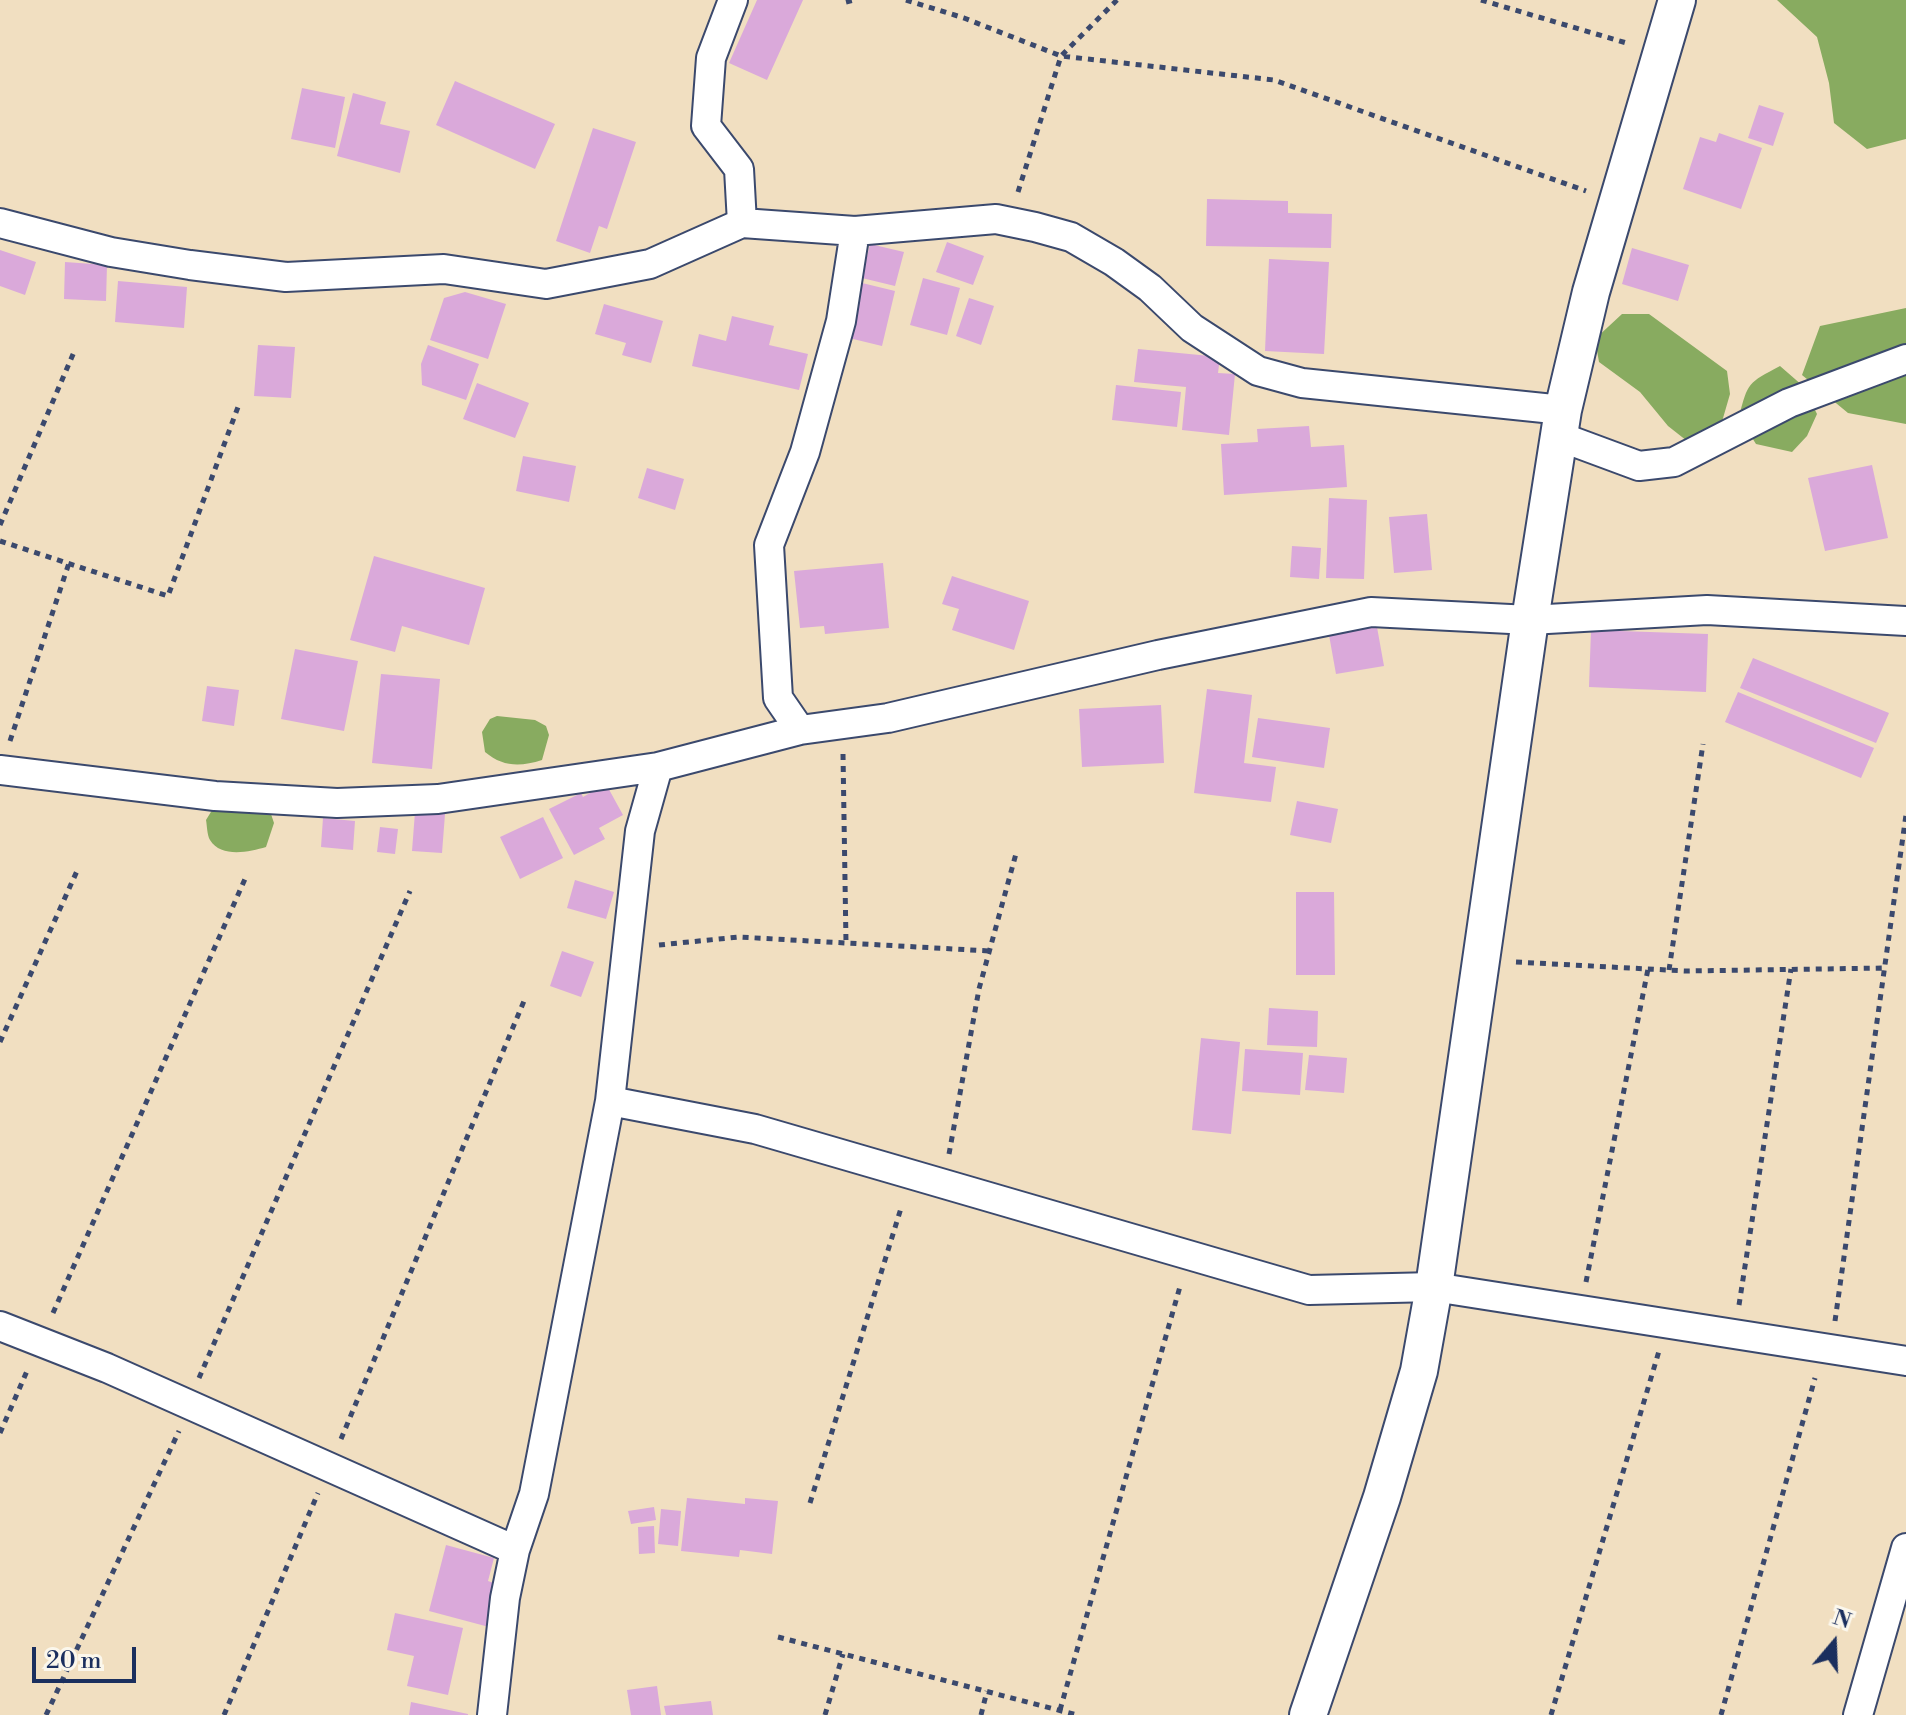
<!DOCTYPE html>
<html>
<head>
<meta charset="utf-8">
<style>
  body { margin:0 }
  #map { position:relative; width:1906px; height:1715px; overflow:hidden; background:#f1dfc1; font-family:"Libre Bodoni",serif }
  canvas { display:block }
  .north { position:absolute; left:1794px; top:1603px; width:80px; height:80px; -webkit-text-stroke:6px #fbf7ec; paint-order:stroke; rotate:19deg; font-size:22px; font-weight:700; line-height:32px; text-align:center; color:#1b2f5e }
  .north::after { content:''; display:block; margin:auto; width:28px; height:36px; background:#1b2f5e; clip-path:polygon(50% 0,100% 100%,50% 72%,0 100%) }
  .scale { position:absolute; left:32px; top:1647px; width:104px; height:36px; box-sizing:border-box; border:4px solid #1b2f5e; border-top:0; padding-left:10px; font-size:24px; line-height:28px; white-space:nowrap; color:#1b2f5e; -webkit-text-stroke:6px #fbf7ec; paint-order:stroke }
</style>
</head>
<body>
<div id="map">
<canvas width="1906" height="1715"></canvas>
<div class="north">N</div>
<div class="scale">20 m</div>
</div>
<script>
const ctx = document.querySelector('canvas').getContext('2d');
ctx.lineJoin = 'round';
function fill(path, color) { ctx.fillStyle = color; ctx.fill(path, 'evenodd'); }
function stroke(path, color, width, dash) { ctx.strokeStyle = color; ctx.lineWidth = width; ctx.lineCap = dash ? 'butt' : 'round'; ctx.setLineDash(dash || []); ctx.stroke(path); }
const forest = new Path2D(`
  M1777,0H1906V139L1867,149L1834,123L1829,83L1817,37Z
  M1906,308V424L1848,413L1802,375L1820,326Z
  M1622,314H1649L1727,371L1730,394L1719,432L1696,448L1668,426L1640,392L1599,362L1595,339Z
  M1780,366L1803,386L1817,414L1807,436L1792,452L1756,444L1739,417C1748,382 1748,383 1780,366Z
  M497,716L535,720L546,726L549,735L542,760C520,767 503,767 485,752L482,732L490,719Z
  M214,807H259L271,814L274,823L266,847C249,852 221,858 210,840C207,835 207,825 206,820Z`);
const building = new Path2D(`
  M757,0H803L767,80L729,63Z
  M455,81L555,124L535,169L436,125Z
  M302,88L345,97L335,148L291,139Z
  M353,93L386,102L380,124L410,131L400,173L337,156Z
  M1759,105L1784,113L1773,146L1748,138Z
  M593,128L636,142L607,229L599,226L590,253L556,241Z
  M1719,133L1762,148L1741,209L1683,189L1700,137L1716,142Z
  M1207,199L1288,201V213L1332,214L1331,248L1206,246Z
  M947,242L984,256L973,285L936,272Z
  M870,244L904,252L895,286L862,278Z
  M1632,248L1689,265L1678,301L1622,284Z
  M0,250L36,262L25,295L0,286Z
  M1269,259L1329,262L1324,354L1265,351Z
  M65,262L107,265L106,301L64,299Z
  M923,278L960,288L947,335L910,325Z
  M118,281L187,287L184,328L115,322Z
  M862,283L895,291L882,346L849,338Z
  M465,292L506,304L488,359L430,340L444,298Z
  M969,298L994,306L981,345L956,336Z
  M604,304L663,321L651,363L622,355L626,343L595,334Z
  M732,316L774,326L769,345L808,354L799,390L692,366L699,334L726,341Z
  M258,345L295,347L291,398L254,396Z
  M428,345L479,364L466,400L422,385L421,364Z
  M1138,349L1220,357L1218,373L1235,374L1229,435L1182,430L1186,387L1134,382Z
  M477,383L529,403L515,438L463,419Z
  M1116,385L1181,392L1177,427L1112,420Z
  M1309,426L1311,447L1344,445L1347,487L1224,495L1221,444L1258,442L1257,429Z
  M523,456L576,466L569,502L516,491Z
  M1872,465L1888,538L1825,551L1808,478Z
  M647,468L684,479L675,510L638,498Z
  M1329,498L1367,500L1364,579L1326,578Z
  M1427,514L1432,570L1394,573L1389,517Z
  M1292,546L1321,548L1319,579L1290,577Z
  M374,556L485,588L469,645L402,626L395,652L350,640Z
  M883,563L889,628L825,634L824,626L800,628L794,571Z
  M952,576L1029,601L1014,650L952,630L959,609L942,604Z
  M1377,627L1384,666L1336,674L1329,635Z
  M1591,630L1708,634L1706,692L1589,687Z
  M295,649L358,661L344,731L281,719Z
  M1753,658L1889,713L1876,743L1740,688Z
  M381,674L440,679L432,769L372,763Z
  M207,686L239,690L234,726L202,721Z
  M1207,689L1252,695L1244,763L1276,767L1271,802L1194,793Z
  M1738,692L1874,748L1861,778L1725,722Z
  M1161,705L1164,763L1082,767L1079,709Z
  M1258,718L1330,728L1324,768L1252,757Z
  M606,784L623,815L599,828L605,839L574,855L549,809L581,793L583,797Z
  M1297,801L1338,809L1331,843L1290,835Z
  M415,812L445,814L442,853L412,851Z
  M543,817L563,858L520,879L500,837Z
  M323,818L355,821L353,850L321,847Z
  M380,827L398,829L395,854L377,852Z
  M575,880L614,892L606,919L567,908Z
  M1296,892H1334L1335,975H1296Z
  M562,951L594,962L581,997L550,986Z
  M1269,1008L1318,1011L1317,1047L1267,1045Z
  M1201,1038L1240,1042L1231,1134L1192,1130Z
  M1245,1049L1303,1053L1300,1095L1242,1091Z
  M1309,1055L1347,1058L1344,1093L1305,1090Z
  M687,1498L745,1504V1498L778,1501L772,1554L740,1550L739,1557L681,1551Z
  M654,1507L656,1520L631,1524L628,1511Z
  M661,1509L681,1511L678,1546L658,1544Z
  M654,1526L655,1553L639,1554L638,1527Z
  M446,1545L494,1558L488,1581L500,1585L489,1627L429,1611Z
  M395,1613L463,1628L448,1695L407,1686L414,1656L387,1650Z
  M657,1686L661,1715H631L627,1690Z
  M711,1701L713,1715H666L664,1706Z
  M411,1702L468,1714V1715H409Z`);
const path = new Path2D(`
  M906,0L964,18L1061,56L1274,80L1586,191
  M1481,0L1630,44
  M846,2L854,0
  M1018,192L1061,56L1117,0
  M0,525L74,352
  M0,541L168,596L238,407
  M10,741L69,563
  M843,754L846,943
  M659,945L739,937L989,951
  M1516,962L1686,971L1887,968
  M1669,970L1703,744
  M0,1042L77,871
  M949,1154L979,989L1017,850
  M1586,1282L1648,969
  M1739,1305L1791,969
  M53,1313L245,879
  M1835,1321L1906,815
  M199,1378L410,891
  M0,1433L27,1371
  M341,1439L524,1001
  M810,1503L902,1205
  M778,1637L1077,1715
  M1060,1710L1181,1283
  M46,1715L179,1431
  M224,1715L318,1493
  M825,1715L843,1654
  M981,1715L987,1691
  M1551,1715L1659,1351
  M1721,1715L1815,1378`);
const minor = new Path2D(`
  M733,0L711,58L706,126L739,169L742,223
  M0,223L111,252L190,265L286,277L444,269L546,284L650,264L742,223L855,231L841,321L805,452L769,545L778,698L800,730
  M855,231L996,219L1035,227L1071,237L1114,262L1150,288L1192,328L1258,371L1302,383L1563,410
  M1558,436L1639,466L1674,462L1789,403L1906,359
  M0,770L215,796L337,803L438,799L658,767L800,730L888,718L1158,655L1371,612L1530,620L1707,610L1906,621
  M610,1101L755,1129L1309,1290L1434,1287L1906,1361
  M0,1326L107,1368L515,1550
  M492,1715L505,1598L515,1550L534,1494L610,1101L640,831L658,767
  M1858,1715L1906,1548`);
const tertiary = new Path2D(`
  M1308,1715L1382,1497L1419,1371L1434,1287L1530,620L1563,410L1591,292L1677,0`);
fill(forest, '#88ab60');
fill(building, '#daa9da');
stroke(minor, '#3b496d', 32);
stroke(tertiary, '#3b496d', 40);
stroke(path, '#3b496d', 5, [6, 6]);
stroke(minor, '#fff', 28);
stroke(tertiary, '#fff', 36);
</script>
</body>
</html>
